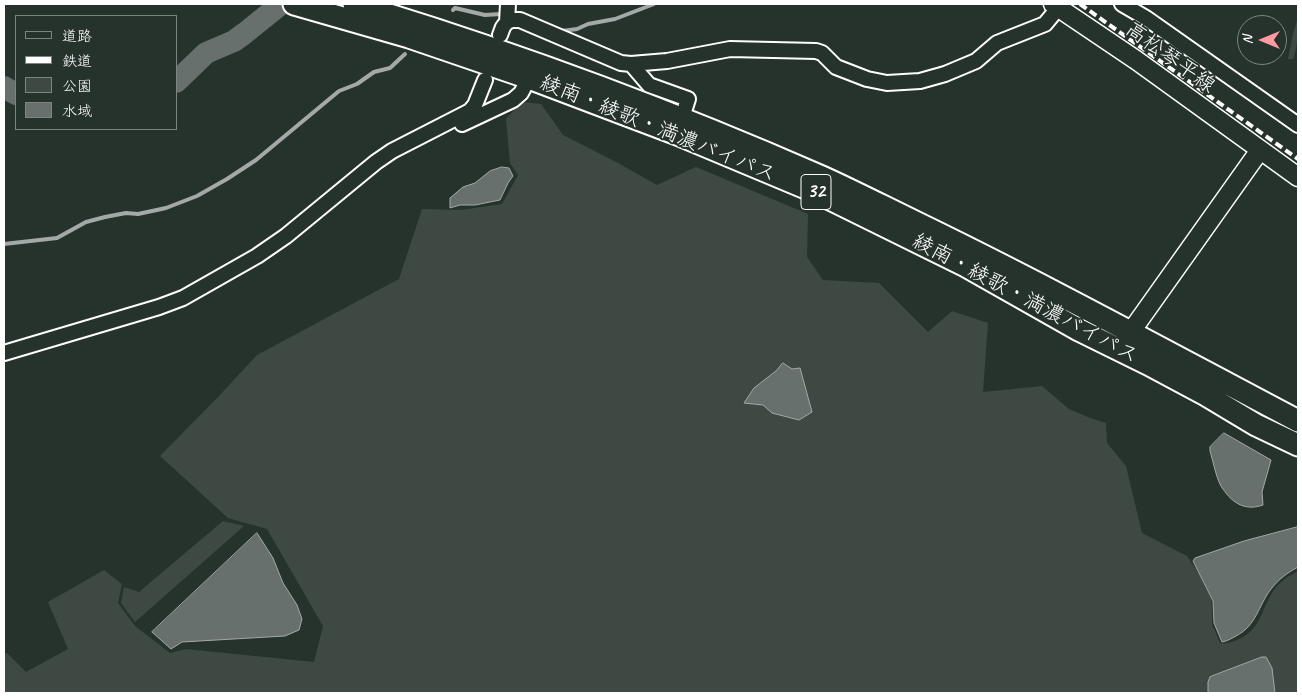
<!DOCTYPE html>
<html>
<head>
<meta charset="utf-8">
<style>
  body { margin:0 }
  #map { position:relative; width:1302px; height:697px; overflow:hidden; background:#26332d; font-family:Caveat,"Klee One",sans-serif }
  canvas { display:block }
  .frame { position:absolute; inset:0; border:5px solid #fff; pointer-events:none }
  .legend { position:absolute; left:15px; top:15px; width:162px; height:115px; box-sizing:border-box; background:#26332d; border:1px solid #7d8581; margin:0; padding:6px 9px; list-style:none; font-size:15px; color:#fff }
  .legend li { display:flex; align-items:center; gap:10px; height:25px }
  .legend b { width:25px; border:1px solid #7d8581 }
  .north { position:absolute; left:1237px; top:15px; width:50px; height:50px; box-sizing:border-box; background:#26332d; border:1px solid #7d8581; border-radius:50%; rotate:270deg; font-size:14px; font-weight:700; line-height:20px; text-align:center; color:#fff }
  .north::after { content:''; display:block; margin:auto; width:18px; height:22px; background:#ff9aa2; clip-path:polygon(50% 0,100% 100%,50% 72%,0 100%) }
</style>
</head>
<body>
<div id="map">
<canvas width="1302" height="697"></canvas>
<div class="frame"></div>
<ul class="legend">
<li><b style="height:6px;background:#26332d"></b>道路</li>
<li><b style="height:6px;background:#fff"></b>鉄道</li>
<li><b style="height:14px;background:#3e4944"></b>公園</li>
<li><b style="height:14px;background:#67706c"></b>水域</li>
</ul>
<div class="north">N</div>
</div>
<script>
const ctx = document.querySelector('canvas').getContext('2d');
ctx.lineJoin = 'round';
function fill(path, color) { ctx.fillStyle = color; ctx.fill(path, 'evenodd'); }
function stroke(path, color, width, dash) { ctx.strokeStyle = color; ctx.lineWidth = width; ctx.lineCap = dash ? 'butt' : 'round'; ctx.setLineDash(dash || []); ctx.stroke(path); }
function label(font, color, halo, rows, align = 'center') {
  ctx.font = font + ' Caveat,"Klee One",sans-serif'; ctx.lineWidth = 4; ctx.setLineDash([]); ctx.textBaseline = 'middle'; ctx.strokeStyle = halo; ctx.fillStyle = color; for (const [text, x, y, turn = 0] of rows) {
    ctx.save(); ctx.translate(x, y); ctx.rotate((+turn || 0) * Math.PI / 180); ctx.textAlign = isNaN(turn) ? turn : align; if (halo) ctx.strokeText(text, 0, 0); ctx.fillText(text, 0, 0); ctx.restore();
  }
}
const green = new Path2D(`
  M1298,17C1298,31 1298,46 1293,59H1288L1293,34Z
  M522,102L541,104L563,135L618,163L657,185L696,167L808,214L807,257L823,280L879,283L928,332L952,311L988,323L983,392L1042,386L1069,409L1090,418L1106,423L1107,443L1126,466L1142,533L1187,556L1199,574L1211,599L1212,608V624L1220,643C1228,644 1232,642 1239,639C1260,630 1261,611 1272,593C1278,583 1288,576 1298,571V693H1275L1272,668L1266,657H1262L1210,677L1208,693H4V654L7,653L26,672L68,649L48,602L104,570L122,584L118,603L135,626L170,653L186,649L314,662L323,626L267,529L228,518L160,456L218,397L257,355L399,279L422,209L461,210L502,204L518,175L510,163L506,119Z
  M223,521L244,526L135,622L121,603L124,587L139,592Z`);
const water = new Path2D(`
  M502,167L509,168L513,176L508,183L500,200L475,205H460L450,208V198L463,187L475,183L490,171Z
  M783,363L792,369L800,368L812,412L799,420L772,413L763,405L744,403L754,388L776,371Z
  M1224,433L1271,460L1262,492L1263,505C1246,511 1233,504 1223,489C1217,482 1213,461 1210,451V447Z
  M1298,527V567C1287,573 1279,579 1271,589C1258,606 1257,625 1236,636C1232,638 1228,641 1222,642L1214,623L1213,601L1193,561L1195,558L1244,541Z
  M257,533L273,558L283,583L297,605L302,619L299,630L285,636L182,642L171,649L152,632Z
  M1262,657H1266L1272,668L1275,693H1208V682L1210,677Z`);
const stream = new Path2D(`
  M453,10L455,8L485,15L517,13L520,14
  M559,30L562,31L577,29L588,24L615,19L654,4
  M4,97L16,101
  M4,244L57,238L86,222L105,217L126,213L138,214L166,208L197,196L227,179L256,160L339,91L357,84L374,72L390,68L405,54`);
const river = new Path2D(`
  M176,82L206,53L234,41L245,33L281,4
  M4,87L16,94`);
const minor = new Path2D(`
  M1122,4L1146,18L1298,125
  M507,22L512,20H520L621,63L631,64L667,61L730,49L816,51L822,53L836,67L867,79L887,83L920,81L945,74L976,61L997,43L1045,24L1059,7
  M500,35L503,27L507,22L508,4
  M631,64L649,85L688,99L682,118
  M462,124L513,100L521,93L529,78
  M4,353L159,307L183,298L257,256L286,236L376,162L392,151L470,111L475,105L485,80`);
const major = new Path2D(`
  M1053,4L1136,60L1298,177
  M1123,344L1130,333L1260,150`);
const highway = new Path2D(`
  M294,4L409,37L529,78L677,134L818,193L966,266L1079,330L1148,364L1206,395L1256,425L1298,445
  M354,4C513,52 669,110 822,177C853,191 884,207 915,222C1045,285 1171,354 1298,421`);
const rail = new Path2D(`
  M1080,4L1298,159`);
const shields = [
  [816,192,30]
];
const shieldNames = [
  ["32",816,192]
];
const streetNames = [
  ["高松琴平線",1170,58,36],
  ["綾南・綾歌・満濃バイパス",658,129,22],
  ["綾南・綾歌・満濃バイパス",1025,299,28]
];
fill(green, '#3e4944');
fill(water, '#67706c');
stroke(water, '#a4a9a7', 1);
stroke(stream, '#a4a9a7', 4);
stroke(river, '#67706c', 22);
stroke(minor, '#fff', 18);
stroke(major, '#fff', 21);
stroke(highway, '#fff', 25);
stroke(minor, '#26332d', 14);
stroke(major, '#26332d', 18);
stroke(highway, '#26332d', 21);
stroke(rail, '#fff', 4, [8, 4]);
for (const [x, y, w] of shields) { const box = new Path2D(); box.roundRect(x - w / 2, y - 17.5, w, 35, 4); ctx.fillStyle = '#26332d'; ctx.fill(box); stroke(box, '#fff', 1); }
label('bold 20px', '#fff', null, shieldNames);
label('21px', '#fff', '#26332d', streetNames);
</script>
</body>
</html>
